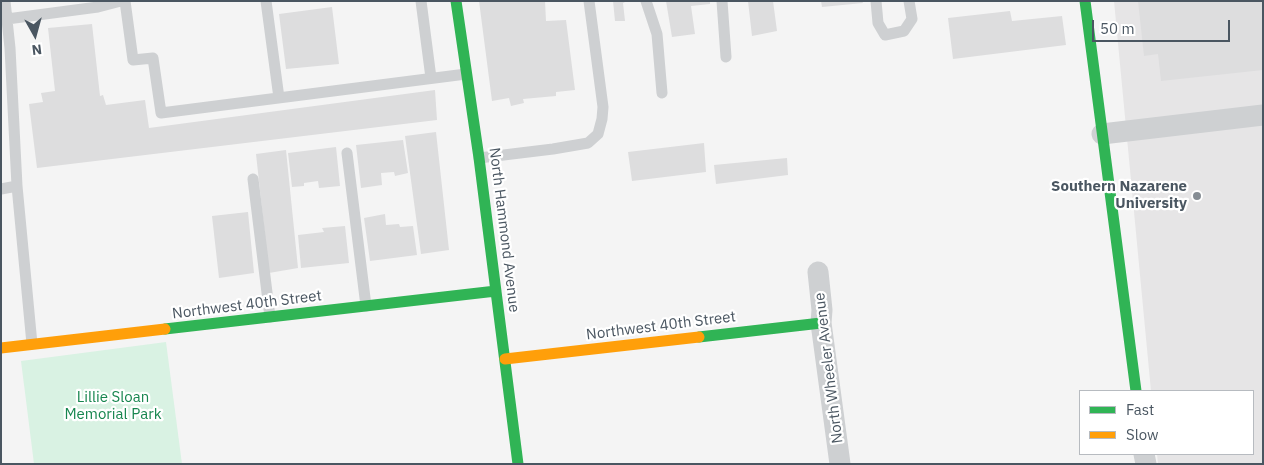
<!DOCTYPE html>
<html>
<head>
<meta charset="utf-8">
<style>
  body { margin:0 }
  #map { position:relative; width:1264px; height:465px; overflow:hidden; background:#f4f4f4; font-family:"IBM Plex Sans",sans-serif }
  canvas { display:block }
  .frame { position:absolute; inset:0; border:2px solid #4a5661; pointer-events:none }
  .legend { position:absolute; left:1079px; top:390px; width:175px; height:65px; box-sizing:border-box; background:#fff; border:1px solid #b7bbc0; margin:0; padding:6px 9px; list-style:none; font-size:15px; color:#4a5661 }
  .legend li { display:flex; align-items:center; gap:10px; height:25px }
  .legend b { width:25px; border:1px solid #b7bbc0 }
  .north { position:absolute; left:10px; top:10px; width:50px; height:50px; -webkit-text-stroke:4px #fff; paint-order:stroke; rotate:173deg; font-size:14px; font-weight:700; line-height:20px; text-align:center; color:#4a5661 }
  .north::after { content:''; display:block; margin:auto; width:18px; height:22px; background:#4a5661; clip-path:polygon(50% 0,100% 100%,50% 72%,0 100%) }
  .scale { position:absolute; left:1092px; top:20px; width:138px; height:22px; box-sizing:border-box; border:2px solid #4a5661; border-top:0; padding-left:6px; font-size:15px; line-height:18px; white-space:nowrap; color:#4a5661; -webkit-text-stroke:4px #fff; paint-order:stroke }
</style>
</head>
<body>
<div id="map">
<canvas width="1264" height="465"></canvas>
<div class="frame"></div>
<ul class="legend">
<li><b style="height:6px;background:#30b455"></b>Fast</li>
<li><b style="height:6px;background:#ff9f0a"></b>Slow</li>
</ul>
<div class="north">N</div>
<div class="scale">50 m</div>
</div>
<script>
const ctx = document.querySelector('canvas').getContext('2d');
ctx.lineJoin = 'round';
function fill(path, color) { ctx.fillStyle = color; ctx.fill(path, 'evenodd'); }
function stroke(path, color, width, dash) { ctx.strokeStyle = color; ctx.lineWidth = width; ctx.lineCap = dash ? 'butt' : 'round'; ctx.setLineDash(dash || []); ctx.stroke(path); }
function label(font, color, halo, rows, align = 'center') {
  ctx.font = font + ' "IBM Plex Sans",sans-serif'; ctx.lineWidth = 4.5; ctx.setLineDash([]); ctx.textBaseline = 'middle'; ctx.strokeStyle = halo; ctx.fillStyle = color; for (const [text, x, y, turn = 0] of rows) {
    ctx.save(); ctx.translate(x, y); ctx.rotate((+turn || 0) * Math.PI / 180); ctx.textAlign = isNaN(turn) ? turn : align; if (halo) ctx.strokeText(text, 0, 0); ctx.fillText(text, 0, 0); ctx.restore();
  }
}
const education = new Path2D(`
  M1114,1H1263V464H1158L1157,454H1253V391H1151Z`);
const green = new Path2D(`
  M166,342L182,464H34L21,361Z`);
const building = new Path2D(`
  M479,1H545L546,21L566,20L575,90L556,92V96L523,99L524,103L511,106L509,98L492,101Z
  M613,1H627L623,3L625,21H615Z
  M666,1H710V4L691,6L695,34L672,37Z
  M748,1H773L777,31L752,36Z
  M821,1H862L863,3L822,7Z
  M1138,1H1263V70L1161,81L1158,54L1144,56Z
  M332,7L339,64L286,69L279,14Z
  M1010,11L1012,21L1062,16L1066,45L953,59L948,18Z
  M92,24L100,96L103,95L106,105L145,100L149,128L435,90L437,120L37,168L29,104L43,102L41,93L55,91L48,28Z
  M436,132L449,250L421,254L405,136Z
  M403,140L408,173L395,176L394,172L381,173L382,185L361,188L356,145Z
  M704,143L706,172L632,181L628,152Z
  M336,147L340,186L319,188L318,181L304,183V186L292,187L288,153Z
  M286,150L298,268L269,273L256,154Z
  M787,158L788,175L716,184L714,165Z
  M248,212L254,273L219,278L212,216Z
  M385,214L386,225L399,224L400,227L413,226L417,255L370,261L364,218Z
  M345,226L349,263L301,268L298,235L324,232L322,228Z`);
const lane = new Path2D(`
  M5,1L10,48L17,186L32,344
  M125,1L133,60L153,58L161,113L466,74
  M266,1L279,98
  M421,1L431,78
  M646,1L657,34L662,93
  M722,1L726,57
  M876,1L878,23L885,35L904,31L912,19L909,1
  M7,19L98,7L121,1
  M347,153L366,306
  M479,158L553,149L588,143L598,134L602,119L603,107L589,1
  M253,179L270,317
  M1,189L17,186`);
const street = new Path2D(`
  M1102,134L1263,115
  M818,272L822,310L821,323L840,464
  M1144,454L1146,464`);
const fast = new Path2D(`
  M456,1L479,158L518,464
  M1085,1L1136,391
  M165,329L496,291
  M699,337L821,323`);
const slow = new Path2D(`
  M1,348L165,329
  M505,359L699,337`);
const markers = [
  [1197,196,5,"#868d94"]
];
const poiNames = [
  ["Southern Nazarene",1187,187],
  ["University",1187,204]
];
const streetNames = [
  ["North Hammond Avenue",504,230,83],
  ["Northwest 40th Street",247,305,-7],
  ["Northwest 40th Street",661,326,-7],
  ["North Wheeler Avenue",829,368,-97]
];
const parkNames = [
  ["Lillie Sloan",113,398],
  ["Memorial Park",113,415]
];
fill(education, '#e6e5e6');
fill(green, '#d9f2e3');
fill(building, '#ddddde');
stroke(lane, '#ced0d2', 11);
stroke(street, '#ced0d2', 21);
stroke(fast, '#30b455', 11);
stroke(slow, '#ff9f0a', 11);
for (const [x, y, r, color] of markers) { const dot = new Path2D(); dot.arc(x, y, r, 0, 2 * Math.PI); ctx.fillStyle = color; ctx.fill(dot); stroke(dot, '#fff', 2); }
label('bold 15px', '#4a5661', '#fff', poiNames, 'right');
label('15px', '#4a5661', '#fff', streetNames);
label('15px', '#17864f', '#fff', parkNames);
</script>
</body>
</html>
